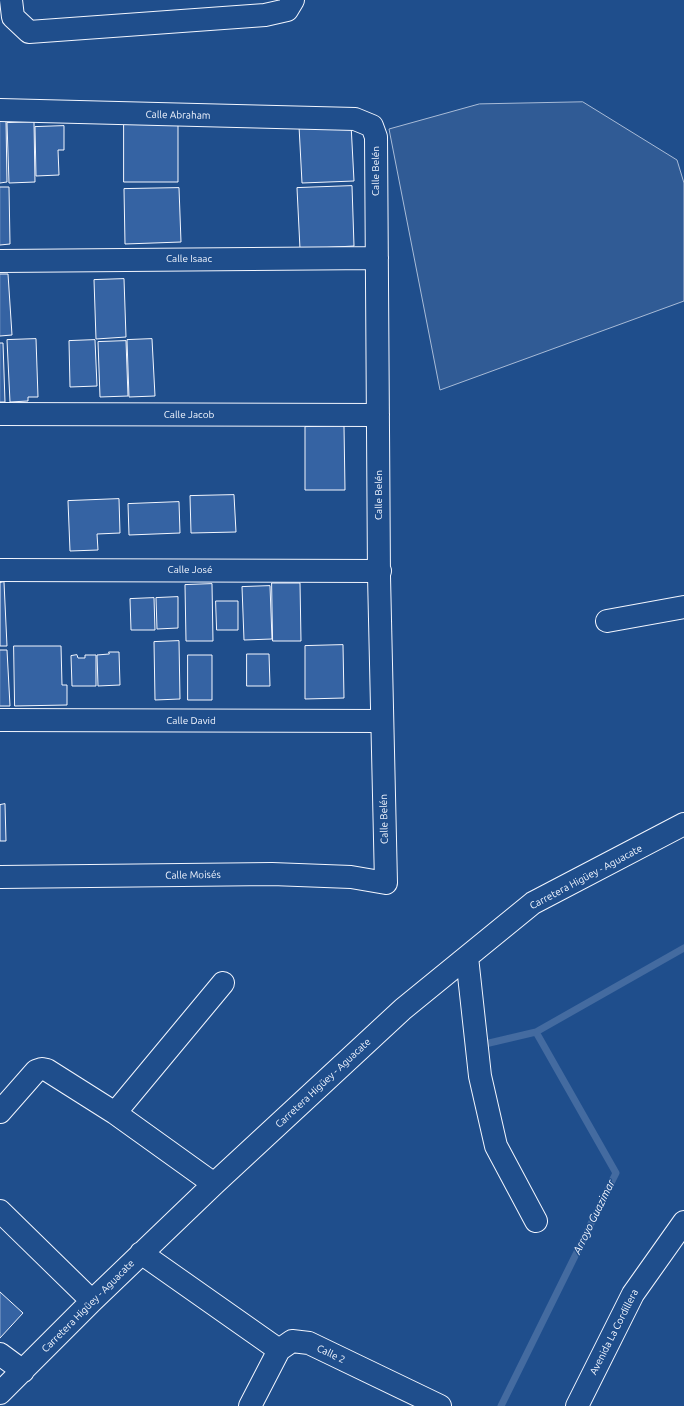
<!DOCTYPE html>
<html>
<head>
<meta charset="utf-8">
<style>
  body { margin:0 }
  canvas { display:block; background:#1f4e8c }
</style>
</head>
<body>
<canvas width="684" height="1406"></canvas>
<script>
const ctx = document.querySelector('canvas').getContext('2d');
ctx.lineJoin = 'round';
function fill(path, color) { ctx.fillStyle = color; ctx.fill(path, 'evenodd'); }
function stroke(path, color, width, dash) { ctx.strokeStyle = color; ctx.lineWidth = width; ctx.lineCap = dash ? 'butt' : 'round'; ctx.setLineDash(dash || []); ctx.stroke(path); }
function label(font, color, halo, rows, align = 'center') {
  ctx.font = font + ' Ubuntu,sans-serif'; ctx.lineWidth = 3; ctx.setLineDash([]); ctx.textBaseline = 'middle'; ctx.strokeStyle = halo; ctx.fillStyle = color; for (const [text, x, y, turn = 0] of rows) {
    ctx.save(); ctx.translate(x, y); ctx.rotate((+turn || 0) * Math.PI / 180); ctx.textAlign = isNaN(turn) ? turn : align; if (halo) ctx.strokeText(text, 0, 0); ctx.fillText(text, 0, 0); ctx.restore();
  }
}
const built = new Path2D(`
  M583,102L677,160L684,183V301L440,390L389,129L479,104Z`);
const stream = new Path2D(`
  M485,1044L536,1032L684,948
  M501,1406L616,1173L536,1032`);
const building = new Path2D(`
  M0,121H6L7,182L0,183Z
  M34,122L35,182L9,183L7,123Z
  M124,122H178V182H124Z
  M351,124L354,181L302,183L299,126Z
  M64,126V150H58L59,175L36,176L35,127Z
  M352,186L354,246L300,249L297,188Z
  M0,187H9L10,244L0,245Z
  M179,188L181,242L125,244L124,189Z
  M0,274H8L12,335L0,336Z
  M124,279L126,337L96,339L94,280Z
  M36,339L38,397H28V401L10,402L7,340Z
  M152,339L155,396L129,397L127,340Z
  M95,340L97,386L70,387L69,341Z
  M126,341L128,396L100,397L98,342Z
  M0,343H3L5,402H0Z
  M344,426L345,490H305V427Z
  M234,495L236,532L191,533L190,496Z
  M119,499L120,533L97,534L98,550L70,551L68,501Z
  M179,502L180,533L129,535L128,504Z
  M4,582L7,646H0V583Z
  M272,583H300L301,641H273Z
  M212,584L213,641H186L185,585Z
  M270,586L272,639L244,640L242,587Z
  M178,597V628L157,629L156,598Z
  M154,598L155,630H131L130,599Z
  M216,601H238V630H217Z
  M179,641L180,699L155,700L154,642Z
  M343,645L344,698L305,699V646Z
  M14,646H61L62,685H67V705L15,706Z
  M0,650H7L10,706H0Z
  M109,652H119L120,685L98,686L97,655L109,654Z
  M247,654H269L270,686H247Z
  M77,655L78,658H85V655H96V686H72L71,656Z
  M188,655H212V700H188Z
  M5,804L6,841H0V805Z
  M0,1292L23,1313L0,1338Z`);
const minor = new Path2D(`
  M11,0L13,17L29,32L265,15L287,10L293,0
  M0,110L355,119L372,126L376,137L379,576L386,883L351,877L272,874L0,877
  M0,261L377,258
  M0,414L378,415
  M0,570L380,571
  M607,621L684,607
  M0,720L382,721
  M467,957L480,1076L496,1146L536,1221
  M0,1112L36,1071L42,1069L47,1070L115,1113L214,1184
  M115,1113L223,983
  M0,1211L92,1301
  M141,1253L279,1350
  M0,1354L23,1371
  M0,1393L92,1301L214,1184L403,1009L533,903L684,824
  M250,1406L279,1350L292,1341L309,1343L440,1406`);
const major = new Path2D(`
  M577,1406L633,1294L684,1222`);
const streetNames = [
  ["Calle Abraham",178,115,1],
  ["Calle Belén",376,171,-90],
  ["Calle Isaac",189,259],
  ["Calle Jacob",189,415],
  ["Calle Belén",379,495,-90],
  ["Calle José",190,570],
  ["Calle David",191,721],
  ["Calle Belén",384,819,-91],
  ["Calle Moisés",193,875,-1],
  ["Carretera Higüey - Aguacate",586,877,-28],
  ["Carretera Higüey - Aguacate",323,1083,-43],
  ["Carretera Higüey - Aguacate",88,1306,-45],
  ["Avenida La Cordillera",614,1332,-63],
  ["Calle 2",331,1354,26]
];
const waterNames = [
  ["Arroyo Guazimar",594,1217,-64]
];
fill(built, '#305b95');
stroke(built, '#a8bbd7', 1);
stroke(stream, '#446ba0', 7);
fill(building, '#3563a3');
stroke(building, '#f2f6ff', 1);
stroke(minor, '#f2f6ff', 24);
stroke(major, '#f2f6ff', 24);
stroke(minor, '#1f4e8c', 22);
stroke(major, '#1f4e8c', 22);
label('10px', '#f2f6ff', '#1f4e8c', streetNames);
label('italic 11px', '#f2f6ff', '#1f4e8c', waterNames);
</script>
</body>
</html>
